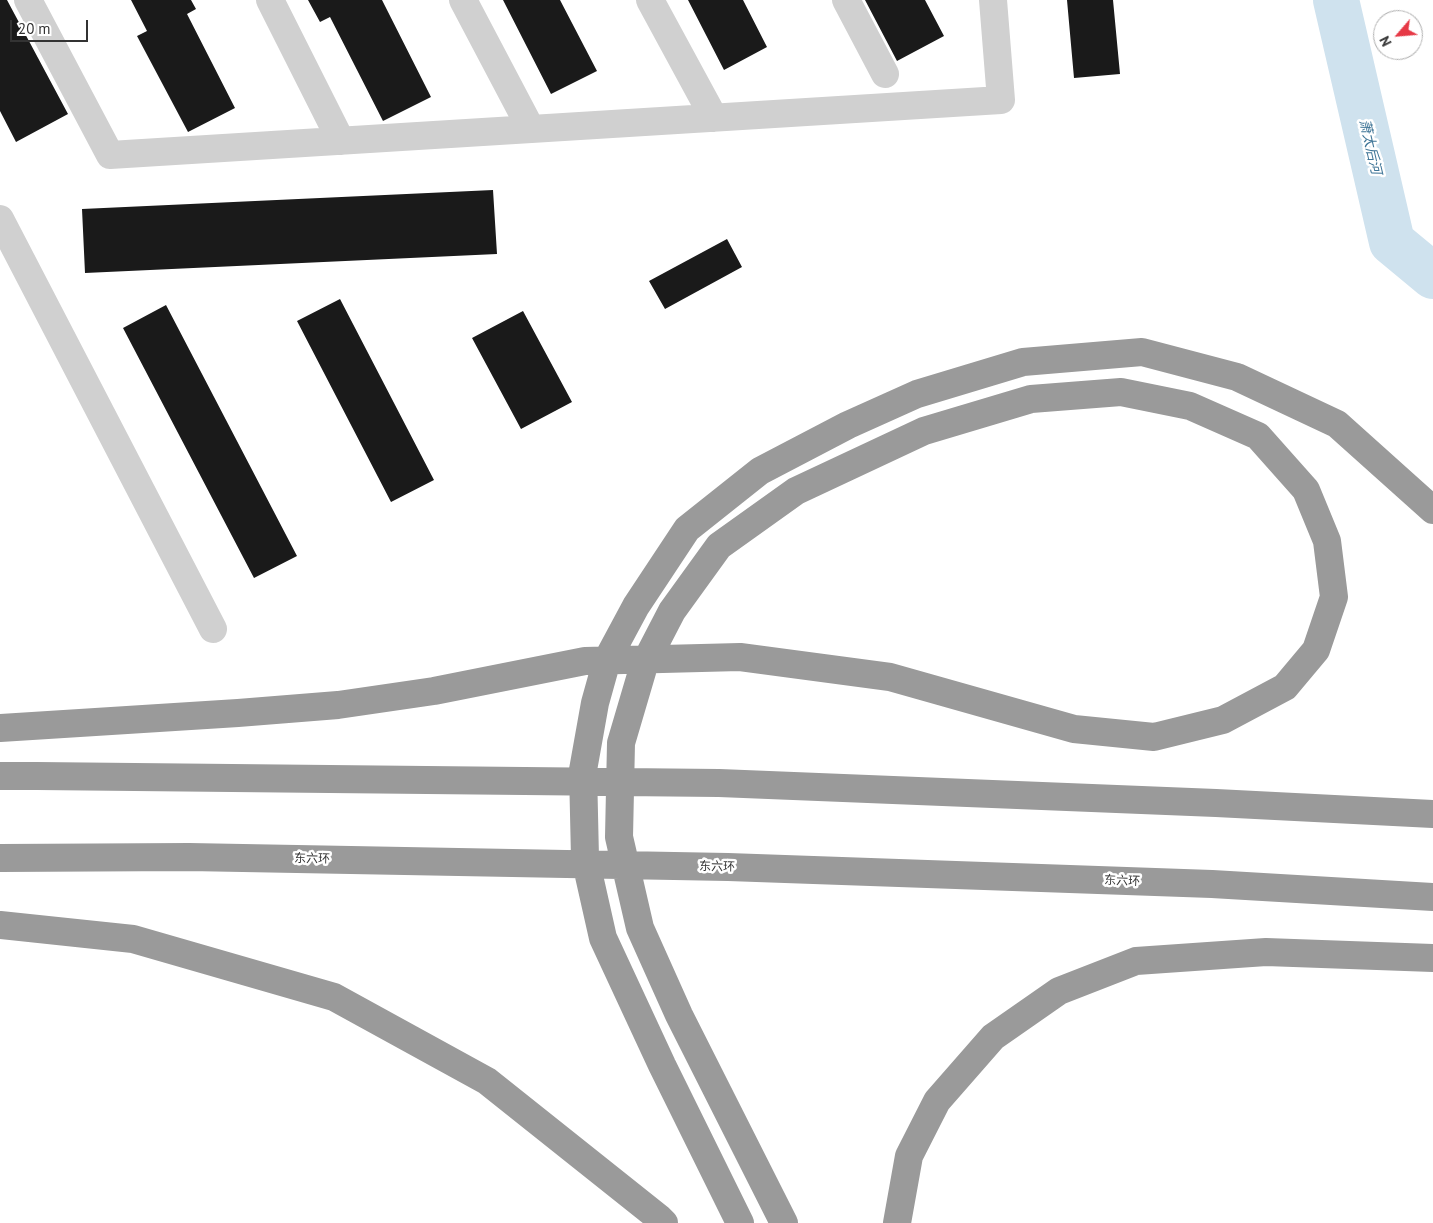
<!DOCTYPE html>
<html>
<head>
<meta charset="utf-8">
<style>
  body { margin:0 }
  #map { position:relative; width:1433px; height:1223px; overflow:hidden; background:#fff; font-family:"PT Sans",sans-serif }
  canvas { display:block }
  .north { position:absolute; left:1373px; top:10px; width:50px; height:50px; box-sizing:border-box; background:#fff; border:1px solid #adadad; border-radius:50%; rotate:243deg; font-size:14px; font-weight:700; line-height:20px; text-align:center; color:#333 }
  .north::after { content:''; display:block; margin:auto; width:18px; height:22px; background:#e63946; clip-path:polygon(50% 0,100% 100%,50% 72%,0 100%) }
  .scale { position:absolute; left:10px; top:20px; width:78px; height:22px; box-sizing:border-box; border:2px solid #333; border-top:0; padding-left:6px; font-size:15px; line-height:18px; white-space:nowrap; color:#333; -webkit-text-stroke:4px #fff; paint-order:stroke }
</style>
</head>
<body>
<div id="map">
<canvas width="1433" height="1223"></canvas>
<div class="north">N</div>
<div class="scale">20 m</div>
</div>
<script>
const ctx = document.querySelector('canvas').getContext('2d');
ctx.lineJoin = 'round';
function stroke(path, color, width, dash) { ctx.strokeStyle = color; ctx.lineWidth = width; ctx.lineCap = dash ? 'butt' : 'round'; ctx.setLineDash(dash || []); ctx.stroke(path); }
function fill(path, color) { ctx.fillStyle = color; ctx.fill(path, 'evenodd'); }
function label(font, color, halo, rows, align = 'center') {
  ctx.font = font + ' "PT Sans","Noto Sans SC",sans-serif'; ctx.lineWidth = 5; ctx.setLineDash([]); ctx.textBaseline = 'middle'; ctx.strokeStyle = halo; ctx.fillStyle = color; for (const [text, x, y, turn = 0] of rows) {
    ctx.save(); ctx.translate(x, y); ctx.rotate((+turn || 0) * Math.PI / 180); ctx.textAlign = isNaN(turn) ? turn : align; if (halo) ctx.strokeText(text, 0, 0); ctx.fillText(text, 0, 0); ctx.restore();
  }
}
const river = new Path2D(`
  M1336,0L1392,242L1433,276`);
const building = new Path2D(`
  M0,0H7L68,114L16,142L0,111Z
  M131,0H191L196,9L187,14L235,108L188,132L137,36L147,31Z
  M308,0H382L431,97L383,121L330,17L320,22Z
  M503,0H560L597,71L551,94Z
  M688,0H743L767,47L724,70Z
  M865,0H925L944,36L897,61Z
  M1067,0H1113L1120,74L1074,78Z
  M493,190L497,254L85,273L82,209Z
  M727,239L742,267L665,309L649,281Z
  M340,299L434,480L391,502L297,321Z
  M166,305L297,556L254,578L123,328Z
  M523,311L572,402L521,429L472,338Z`);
const minor = new Path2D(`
  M28,0L110,155L1001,100L993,0
  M270,0L341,141
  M463,0L531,129
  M650,0L714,118
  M846,0L885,74
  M0,219L213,629`);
const highway = new Path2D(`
  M0,728L238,713L338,705L434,691L585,661L740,657L890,677L1074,729L1154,737L1223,720L1285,687L1316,650L1334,597L1327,541L1306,490L1258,436L1190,406L1121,392L1031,399L924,431L796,491L719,546L672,611L644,665L621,743L619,837L640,928L679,1015L784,1223
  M0,776H37L719,783L1216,803L1433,814
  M0,858L189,857L728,867L1212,884L1433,897
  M0,925L133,939L334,997L487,1081L659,1218L664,1223
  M740,1223L662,1065L603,938L585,858L583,770L595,703L607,660L636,606L687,529L760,471L848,425L917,394L1023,362L1142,352L1237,377L1337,424L1433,510
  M897,1223L909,1156L937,1101L993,1037L1059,991L1136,961L1266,952L1433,958`);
const streetNames = [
  ["东六环",312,859,1],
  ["东六环",717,867,1],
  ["东六环",1122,881,2]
];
const waterNames = [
  ["萧太后河",1370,147,77]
];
stroke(river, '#cfe2ee', 46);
fill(building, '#1a1a1a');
stroke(minor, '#d0d0d0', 28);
stroke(highway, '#9a9a9a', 28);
label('12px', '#333', '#fff', streetNames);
label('italic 14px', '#3f7597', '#fff', waterNames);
</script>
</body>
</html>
